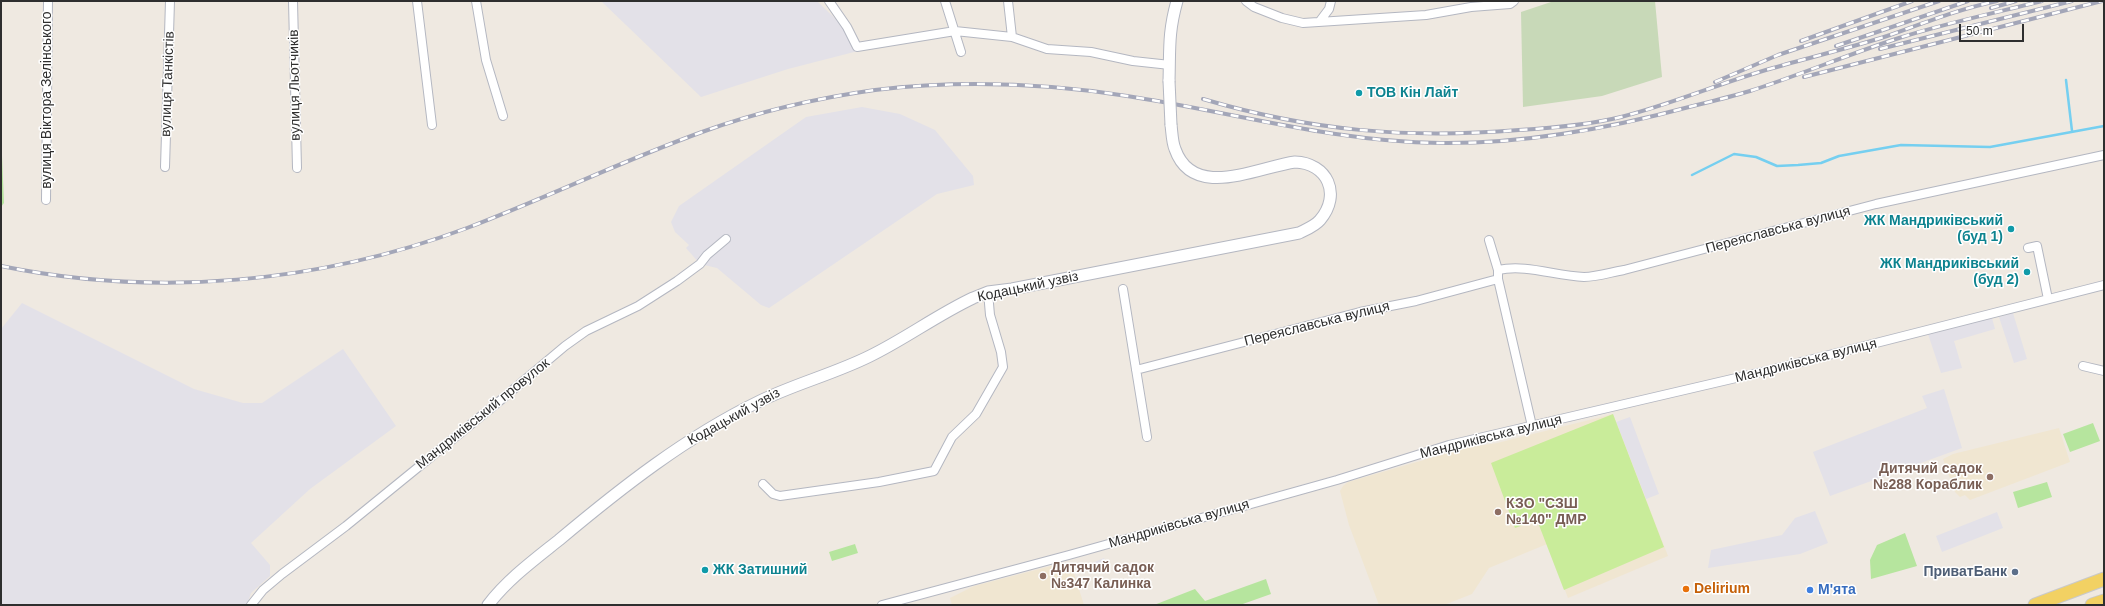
<!DOCTYPE html>
<html>
<head>
<meta charset="utf-8">
<style>
  body { margin:0 }
  #map { position:relative; width:2105px; height:606px; overflow:hidden; background:#efe9e1; font-family:Arial,sans-serif }
  canvas { display:block }
  .frame { position:absolute; inset:0; border:2px solid #2e2e2e; pointer-events:none }
  .scale { position:absolute; left:1959px; top:24px; width:65px; height:18px; box-sizing:border-box; border:2px solid #2e2e2e; border-top:0; padding-left:5px; font-size:12px; line-height:14px; white-space:nowrap; color:#2e2e2e; -webkit-text-stroke:3px #fff; paint-order:stroke }
</style>
</head>
<body>
<div id="map">
<canvas width="2105" height="606"></canvas>
<div class="frame"></div>
<div class="scale">50 m</div>
</div>
<script>
const ctx = document.querySelector('canvas').getContext('2d');
ctx.lineJoin = 'round';
function fill(path, color) { ctx.fillStyle = color; ctx.fill(path, 'evenodd'); }
function stroke(path, color, width, dash) { ctx.strokeStyle = color; ctx.lineWidth = width; ctx.lineCap = dash ? 'butt' : 'round'; ctx.setLineDash(dash || []); ctx.stroke(path); }
function label(font, color, halo, rows, align = 'center') {
  ctx.font = font + ' Arial,sans-serif'; ctx.lineWidth = 3; ctx.setLineDash([]); ctx.textBaseline = 'middle'; ctx.strokeStyle = halo; ctx.fillStyle = color; for (const [text, x, y, turn = 0] of rows) {
    ctx.save(); ctx.translate(x, y); ctx.rotate((+turn || 0) * Math.PI / 180); ctx.textAlign = isNaN(turn) ? turn : align; if (halo) ctx.strokeText(text, 0, 0); ctx.fillText(text, 0, 0); ctx.restore();
  }
}
const industrial = new Path2D(`
  M601,1H817L850,33L858,51L788,69L701,97Z
  M862,107L900,114L935,130L973,176L974,185L937,194L769,308L761,305L717,268L700,264L686,248L689,245L675,232L671,222L679,206L806,117Z
  M22,303L194,389L243,403H262L343,349L396,426L310,489L251,543L270,565V576L251,593L247,605H1V329Z
  M2013,313L2027,359L2014,363L1999,317Z
  M1992,318L1995,329L1954,341L1962,368L1941,373L1928,334Z
  M1944,389L1962,448L1830,496L1813,452L1927,408L1922,396Z
  M1630,417L1659,494L1646,499L1616,422Z
  M1815,511L1828,543L1800,554L1708,568L1711,550L1782,535L1795,518Z
  M1997,512L2003,528L1942,552L1936,536Z
  M1104,558L1108,567L1094,573L1090,564Z`);
const education = new Path2D(`
  M1613,414L1668,556L1568,598L1547,544L1489,568L1472,594L1444,605H1379L1349,525L1340,491L1343,486L1348,482L1465,448L1497,443Z
  M2059,428L2070,462L1970,500L1965,495L1960,497L1955,492L1943,459L1953,454Z
  M1055,565L1072,567L1084,605H952L950,598L974,586Z`);
const green = new Path2D(`
  M1,132L4,203L1,207Z
  M2093,423L2100,441L2070,452L2063,434Z
  M2047,482L2052,497L2018,508L2013,492Z
  M1905,533L1917,566L1871,579L1870,560L1877,545Z
  M855,544L858,553L832,561L829,552Z
  M1266,579L1271,594L1240,605H1154L1195,589L1205,601Z`);
const cemetery = new Path2D(`
  M1554,1H1655L1662,77L1602,96L1523,107L1521,12Z`);
const pitch = new Path2D(`
  M1613,414L1664,547L1564,590L1537,520L1515,528L1491,463Z`);
const stream = new Path2D(`
  M2066,80L2072,131
  M1692,175L1734,154L1756,157L1777,166L1798,165L1821,163L1839,156L1901,145L1990,147L2104,126`);
const street = new Path2D(`
  M293,1L297,168
  M417,1L432,125
  M476,1L486,60L503,116
  M829,1L847,27L857,47L955,31L1012,37L1047,49L1091,52L1133,61L1170,65
  M945,1L961,52
  M1008,1L1012,37
  M1246,1L1254,7L1282,18L1303,23L1426,15L1471,7L1510,4L1514,1
  M1320,21L1329,9L1331,1
  M165,167L170,1
  M46,200L48,1
  M1489,240L1498,270V279L1532,426
  M2028,248L2037,246L2048,299
  M1498,270C1527,264 1555,276 1584,277C1597,277 1612,272 1624,270L1876,204L2104,155
  M1123,289L1147,437
  M2083,366L2104,371
  M1136,370L1360,312L1416,301L1498,279
  M763,484L773,494L780,496L879,482L934,471L952,437L976,414L1003,367L1001,352L990,315L988,292
  M251,605L263,590L282,574L346,526L502,399L565,346L586,331L638,306L677,281L700,264L707,255L726,239
  M882,605L1069,555L1337,480L1449,445L1766,371L2104,285`);
const secondary = new Path2D(`
  M1169,81C1170,49 1168,33 1177,1
  M488,605C508,579 534,560 559,540C621,488 686,437 758,402C794,384 834,374 870,356C905,339 937,315 973,298L988,292L1012,289L1299,233C1307,229 1315,226 1320,220C1342,194 1327,163 1295,162C1258,167 1193,201 1175,149C1172,142 1172,132 1171,125`);
const primary = new Path2D(`
  M2035,605L2104,579
  M2092,605L2104,601`);
const rail = new Path2D(`
  M1991,8L2016,1
  M1801,41L1912,1
  M1836,46L1968,1
  M1880,49L2072,1
  M1804,77L2102,1
  M1715,82L1778,55L1939,1
  M1203,99C1311,131 1407,139 1519,130C1553,128 1588,125 1621,117C1673,104 1722,82 1773,68C1811,57 1850,48 1887,36C1924,23 1959,9 1997,1
  M1,266C157,298 319,283 467,228C546,198 622,161 702,132C757,112 817,98 875,90C960,80 1043,83 1127,96C1232,112 1333,142 1440,143C1525,144 1607,129 1689,107C1709,102 1730,97 1750,91C1800,75 1849,54 1899,38C1946,23 1995,13 2042,1`);
const secondaryBridge = new Path2D(`
  M1169,81L1171,125`);
const markers = [
  [1359,93,4,"#0f9aa8"],
  [2011,229,4,"#0f9aa8"],
  [2027,272,4,"#0f9aa8"],
  [1990,477,4,"#8d6e63"],
  [1498,512,4,"#8d6e63"],
  [705,570,4,"#0f9aa8"],
  [2015,572,4,"#5c6f8a"],
  [1043,576,4,"#8d6e63"],
  [1686,589,4,"#e8710a"],
  [1810,590,4,"#3f7fe0"]
];
const streetNames = [
  ["вулиця Танкістів",168,84,-88],
  ["вулиця Льотчиків",295,85,-91],
  ["вулиця Віктора Зелінського",47,100,-90],
  ["Переяславська вулиця",1778,230,-15],
  ["Кодацький узвіз",1028,287,-12],
  ["Переяславська вулиця",1317,324,-14],
  ["Мандриківська вулиця",1806,361,-14],
  ["Мандриківський провулок",483,414,-39],
  ["Кодацький узвіз",734,417,-29],
  ["Мандриківська вулиця",1491,437,-14],
  ["Мандриківська вулиця",1179,524,-16]
];
const cultureNames = [
  ["ТОВ Кін Лайт",1367,93],
  ["ЖК Мандриківський",2003,221,"right"],
  ["(буд 1)",2003,237,"right"],
  ["ЖК Мандриківський",2019,264,"right"],
  ["(буд 2)",2019,280,"right"],
  ["ЖК Затишний",713,570]
];
const educationNames = [
  ["Дитячий садок",1982,469,"right"],
  ["№288 Кораблик",1982,485,"right"],
  ["КЗО \"СЗШ",1506,504],
  ["№140\" ДМР",1506,520],
  ["Дитячий садок",1051,568],
  ["№347 Калинка",1051,584]
];
const serviceNames = [
  ["ПриватБанк",2007,572]
];
const foodNames = [
  ["Delirium",1694,589]
];
const shopNames = [
  ["М'ята",1818,590]
];
fill(industrial, '#e3e1e8');
fill(education, '#f0e6d1');
fill(green, '#b6e59e');
fill(cemetery, '#c8d9b8');
fill(pitch, '#c9ec9a');
stroke(stream, '#75cff0', 2.5);
stroke(street, '#b4b7c1', 10);
stroke(secondary, '#b4b7c1', 13);
stroke(primary, '#c9c9c9', 15);
stroke(street, '#fff', 8);
stroke(secondary, '#fff', 11);
stroke(primary, '#f2d163', 13);
stroke(rail, '#a3a6b8', 4);
stroke(rail, '#fff', 2.5, [8]);
stroke(secondaryBridge, '#b4b7c1', 13, []);
stroke(secondaryBridge, '#fff', 11);
for (const [x, y, r, color] of markers) { const dot = new Path2D(); dot.arc(x, y, r, 0, 2 * Math.PI); ctx.fillStyle = color; ctx.fill(dot); stroke(dot, '#fff', 1.5); }
label('14px', '#2e2e2e', '#fff', streetNames);
label('bold 14px', '#0d838f', '#fff', cultureNames, 'left');
label('bold 14px', '#785e54', '#fff', educationNames, 'left');
label('bold 14px', '#4e5e75', '#fff', serviceNames, 'right');
label('bold 14px', '#c56008', '#fff', foodNames, 'left');
label('bold 14px', '#366cbe', '#fff', shopNames, 'left');
</script>
</body>
</html>
